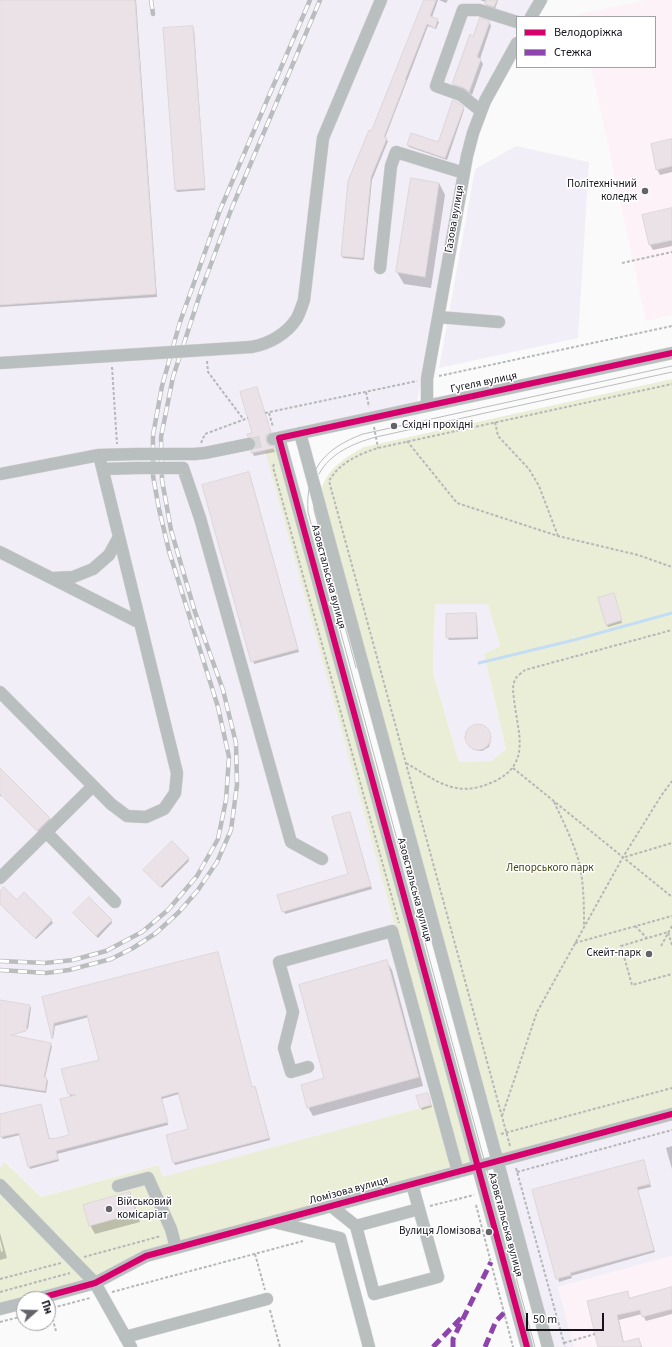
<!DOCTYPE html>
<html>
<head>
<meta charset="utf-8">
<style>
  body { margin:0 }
  #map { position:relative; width:672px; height:1347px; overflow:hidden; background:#fafafa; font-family:"Source Sans 3",sans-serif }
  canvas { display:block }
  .legend { position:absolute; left:516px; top:16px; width:140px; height:52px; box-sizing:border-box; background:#fff; border:1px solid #a1a0a4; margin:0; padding:5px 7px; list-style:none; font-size:12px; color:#15121c }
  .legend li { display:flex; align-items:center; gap:8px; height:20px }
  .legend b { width:20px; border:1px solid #a1a0a4 }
  .north { position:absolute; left:16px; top:1291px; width:40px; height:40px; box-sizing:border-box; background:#fff; border:1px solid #a1a0a4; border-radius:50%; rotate:70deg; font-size:11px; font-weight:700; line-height:16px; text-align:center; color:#15121c }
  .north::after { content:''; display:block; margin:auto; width:14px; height:18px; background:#65636a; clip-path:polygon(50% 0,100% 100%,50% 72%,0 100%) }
  .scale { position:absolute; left:526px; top:1313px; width:78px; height:18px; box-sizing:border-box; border:2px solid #15121c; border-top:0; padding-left:5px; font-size:12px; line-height:14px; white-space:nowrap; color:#15121c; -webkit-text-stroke:3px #fff; paint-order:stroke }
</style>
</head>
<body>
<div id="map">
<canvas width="672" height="1347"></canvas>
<ul class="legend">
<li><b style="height:5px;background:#d6006c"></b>Велодоріжка</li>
<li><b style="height:5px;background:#8e44ad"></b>Стежка</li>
</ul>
<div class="north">Пн</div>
<div class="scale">50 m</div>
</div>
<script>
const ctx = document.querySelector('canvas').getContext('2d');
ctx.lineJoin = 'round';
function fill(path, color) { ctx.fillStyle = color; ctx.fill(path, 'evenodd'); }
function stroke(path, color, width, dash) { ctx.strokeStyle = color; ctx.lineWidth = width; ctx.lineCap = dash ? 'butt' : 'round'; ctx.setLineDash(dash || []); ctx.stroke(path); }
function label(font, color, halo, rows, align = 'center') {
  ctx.font = font + ' "Source Sans 3",sans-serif'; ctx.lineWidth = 3; ctx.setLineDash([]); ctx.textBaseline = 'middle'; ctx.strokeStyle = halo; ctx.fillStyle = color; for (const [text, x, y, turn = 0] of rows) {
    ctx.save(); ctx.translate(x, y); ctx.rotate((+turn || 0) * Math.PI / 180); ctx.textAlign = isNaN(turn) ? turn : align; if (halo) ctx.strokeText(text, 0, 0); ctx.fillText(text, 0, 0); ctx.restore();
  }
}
const built = new Path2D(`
  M0,0H535L525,17H517V32L480,99L462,156L417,403L272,434L443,1102L162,1178L158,1165L41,1197L6,1162L0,1168Z
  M516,146L589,162L578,338L439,368L475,169Z
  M435,604H488L500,646L484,654L506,749L491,761L459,762L433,673Z
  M672,1118V1256L558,1287L574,1347H554L505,1164Z`);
const education = new Path2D(`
  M646,0H672V315L646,321L591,67H655V17H580L579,14Z
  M672,1256V1347H574L558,1287Z`);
const green = new Path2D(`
  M672,379V1110L503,1156L321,491C326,469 346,457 364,447ZM435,604H488L500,646L484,654L506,749L491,761L459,762L433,673Z
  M276,448L472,1163L145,1251L91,1279L0,1304V1168L5,1162L41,1197L159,1165L162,1177L443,1102L265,450Z`);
const shadow = new Path2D(`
  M0,0H136L157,297L0,307Z
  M425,0H438L432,17L437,20L439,22L436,29L428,26L385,138L388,141L372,180L364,260L343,258L342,256L372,133Z
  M439,0H448L446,3Z
  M480,0H498L495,9L487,6L486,2Z
  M489,22L491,26L480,59L483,64L472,95L467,92L455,88L453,84L474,37Z
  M192,27L194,29L205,190L177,192L176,190L164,29Z
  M463,107L464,110L447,160L409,147L408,145L439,144Z
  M672,140V172L660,175L657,169Z
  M411,179L439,183L445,195L431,288L404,284L397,272Z
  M672,209V246L653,250L650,245Z
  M257,388L272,436L268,440L267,445L273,447L275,452L254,456L252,452L257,447V442L251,440L249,436L254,434Z
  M250,475L299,652L254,664L203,486Z
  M615,597L622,623L608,627L606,624Z
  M476,614L477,617L478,639L449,640L447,637Z
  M475,725L484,727L491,736V740L489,747L482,751L474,750L467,741V733L472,727Z
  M0,769L49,818L51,821L39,832L1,795L0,797Z
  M351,816L372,889L285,914L278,895L349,875Z
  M188,858L189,861L162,888L146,872Z
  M0,893L51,920L53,923L36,939L0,904Z
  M74,913L111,920L112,923L98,938Z
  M218,953L252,1088L255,1087L256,1089L270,1140L175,1165L174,1163L189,1130L179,1094L162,1099L168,1125L57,1154L59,1161L30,1169L20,1135L3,1139L2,1137L0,1131V1115L42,1107L50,1140L53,1141L70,1136L71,1097L69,1093L100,1061L89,1017L55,1026L53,1039L43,998Z
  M387,962L392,970L423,1086L313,1116L308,1107L326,1079Z
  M0,1001L30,1006L31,1008L28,1029L0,1021Z
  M0,1034L50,1044L52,1046L45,1078L48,1081L46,1093L0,1086Z
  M429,1097L432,1107L422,1110L421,1108Z
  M672,1146V1169L666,1148Z
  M645,1164L651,1187L638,1190L655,1252L571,1276L572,1278L559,1282L533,1191Z
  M129,1193L134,1202L140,1222L95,1234L90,1225Z
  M0,1233L7,1258L0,1260V1246L1,1252L3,1251L0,1239Z
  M672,1288V1314L646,1321L642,1314L619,1320L624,1343L639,1339L642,1347H599L627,1292L630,1299Z`);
const stream = new Path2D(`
  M479,663L574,640L672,613`);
const building = new Path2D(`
  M0,0H135L156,294L0,305Z
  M424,0H436L430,16L438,19L435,28L427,24L405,80H406L384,137L387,138L371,177L363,258L341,256L348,181L369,130L371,131Z
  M486,0H497L494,7L485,4Z
  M480,18L490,21L477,57L481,59L469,92L464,88L452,84L470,34L473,36Z
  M193,26L205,188L175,190L163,28Z
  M453,100L457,102L464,107L445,158L407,145L411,133L438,142Z
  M672,139V166L656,170L651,144Z
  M411,178L439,183L425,277L396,272Z
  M672,208V240L649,245L642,215Z
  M257,387L271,432L266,436V441L268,444L274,446V448L251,453V451L256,447V443L254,439L248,437L247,434L252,433L240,392Z
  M249,472L298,649L251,662L202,485Z
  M614,593L622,620L606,625L598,598Z
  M476,613L477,637L446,638V614Z
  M465 737a13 13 0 1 1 26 0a13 13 0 1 1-26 0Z
  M0,768L50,818L37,831L0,794Z
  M350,812L371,886L282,912L277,895L348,874L332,817Z
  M172,841L189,858L160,887L143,870Z
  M4,887L17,900L24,892L52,920L35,938L0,904V891Z
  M89,897L112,920L96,936L73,913Z
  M218,952L252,1087L255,1086L269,1138L173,1163L166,1135L188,1129L178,1092L161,1097L168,1122L56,1151L58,1159L28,1167L19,1133L0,1137V1114L41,1104L49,1139L53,1138V1139L69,1135L60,1099L76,1095L68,1094L61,1069L99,1060L87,1015L54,1023L52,1039L42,997Z
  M387,960L419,1077L307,1108L301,1085L324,1078L299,985Z
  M0,1000L30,1005L26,1031L11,1035L51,1043L44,1077L47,1078L45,1091L0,1084Z
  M428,1093L431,1105L420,1108L416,1096Z
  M644,1160L650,1184L637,1187L654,1250L570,1273L571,1275L556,1279L532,1190Z
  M130,1192L136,1213L89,1226L83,1205Z
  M672,1287V1309L642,1317L640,1310L617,1315L623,1342L639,1338L641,1347H598L587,1301L628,1291L629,1298Z`);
const minorTunnel = new Path2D(`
  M249,444L273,439`);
const path = new Path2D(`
  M622,263L672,252
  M207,361L208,372L244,420
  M112,367L117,444
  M439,376L672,326
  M366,392L369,407
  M265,413L417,381
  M269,413L273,427
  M495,422L498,436L529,469L539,486L558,536
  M374,427L378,448
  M407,441L457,503L558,536L638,555L672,567
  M201,443L205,434L248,418
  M274,464L273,467L399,923
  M406,763C437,781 456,799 493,782C533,764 517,731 514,699C513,692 512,684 516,678C518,675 523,672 525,670L672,630
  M513,768L672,897
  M554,802C563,821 573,841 579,862C584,884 584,906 584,928
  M625,857L672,843
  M635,926L647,938
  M575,943L672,916
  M672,945L668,932L621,946L632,985L672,974
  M661,946L672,926
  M502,1116L537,1012L623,857L661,796L672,781
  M501,1134L672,1088
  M510,1146L329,481C339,463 359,454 378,448L672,384
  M516,1168L565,1347
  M517,1172L672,1130
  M476,1205L513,1347
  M430,1206L474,1195
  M255,1254L265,1290
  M84,1257L161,1236
  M0,1279L61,1263
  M0,1292L70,1273
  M112,1292L303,1241
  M48,1309L90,1298
  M50,1309L56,1331
  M270,1310L280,1347
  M0,1322L24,1316
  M564,1343L595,1334`);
const minor = new Path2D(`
  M531,17L541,0
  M481,111L461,95L436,86L463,10H479L517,22
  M380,268L391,166L396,152L464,173
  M438,317L499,322
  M251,347C269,344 287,334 297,318C300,312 302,306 304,300L323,138L381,0
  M427,405V379L467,156L473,133L485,101L517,43
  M300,433L548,1347
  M279,438L527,1347
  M273,439L672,353
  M194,454L205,453L249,444
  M183,468L200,518L291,842L322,859
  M103,469L137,468
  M0,474L99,455L137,454
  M0,552L140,623
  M54,578L73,577L93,569L109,555L119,537
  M0,692L111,804L127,816L146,817L164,809L175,793L177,773L99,455
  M46,832L115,902
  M0,878L93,786
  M308,1067L291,1072L284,1048L293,1012L279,962L392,931L458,1172
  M0,1185L95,1283L131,1347
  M118,1186L148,1178L171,1229L176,1248
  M331,1206L356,1226L374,1294L438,1277L412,1184
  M274,1222L340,1238L369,1347
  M356,1226L419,1209
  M37,1299L95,1283L146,1256L672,1114
  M0,1309L24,1303
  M125,1337L267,1299`);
const tram = new Path2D(`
  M319,474C330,453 354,443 376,437L672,372
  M314,493V510L356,668
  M535,1347L308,512C305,470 325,448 363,434L672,366`);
const rail = new Path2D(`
  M151,0L153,14
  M0,961L45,963L73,960L106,951L142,932L168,910L197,876L218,839L226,800L229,757L218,707L169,551L159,509L153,476V435L162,386L180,322L220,210L310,0
  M0,970L46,973L69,970L111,959L133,948L156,933L179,912L198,890L217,862L231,830L237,785L236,743L223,690L195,612L171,530L162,480L161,437L173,377L201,291L231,210L320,0`);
const minorBridge = new Path2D(`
  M0,363L251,347
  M137,454H194
  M137,468H183`);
const quiet = new Path2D(`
  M433,1347L462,1317
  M453,1347V1339L491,1262
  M485,1347L496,1321L504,1313`);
const cycleway = new Path2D(`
  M37,1299L95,1283L146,1256L672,1114
  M527,1347L279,438L672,353`);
const markers = [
  [645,191,4,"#65636a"],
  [394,426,4,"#65636a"],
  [649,954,4,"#65636a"],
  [109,1209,4,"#65636a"],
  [489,1232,4,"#65636a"]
];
const poiNames = [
  ["Політехнічний",637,185],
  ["коледж",637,198],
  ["Східні прохідні",402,426,"left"],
  ["Скейт-парк",641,954],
  ["Військовий",117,1203,"left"],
  ["комісаріат",117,1216,"left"],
  ["Вулиця Ломізова",481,1232]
];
const streetNames = [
  ["Газова вулиця",455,219,-80],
  ["Гугеля вулиця",484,383,-12],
  ["Азовстальська вулиця",328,577,75],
  ["Азовстальська вулиця",414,890,75],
  ["Ломізова вулиця",349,1191,-15],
  ["Азовстальська вулиця",505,1225,75]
];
const parkNames = [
  ["Лепорського парк",550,869]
];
fill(built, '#f2eef7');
fill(education, '#fcf2f8');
fill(green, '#ebeed6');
fill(shadow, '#0003');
stroke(stream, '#c3ddf4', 3);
fill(building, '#eae2e6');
stroke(building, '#ded7da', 1);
stroke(minorTunnel, '#d8d7d9', 12, [12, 6]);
stroke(minor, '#d5d5d6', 13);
stroke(path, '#b5b8b9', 2, [3, 2]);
stroke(minor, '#b9bebe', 12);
stroke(tram, '#babdbe', 1);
stroke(rail, '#babdbe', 4.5);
stroke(rail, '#fff', 3, [9]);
stroke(minorBridge, '#d5d5d6', 13, []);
stroke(minorBridge, '#b9bebe', 12);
stroke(quiet, '#8e44ad', 5, [10, 5]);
stroke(cycleway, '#d6006c', 6);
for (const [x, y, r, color] of markers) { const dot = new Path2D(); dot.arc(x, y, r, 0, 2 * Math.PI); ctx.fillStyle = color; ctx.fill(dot); stroke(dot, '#fff', 1.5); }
label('11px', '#15121c', '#fff', poiNames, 'right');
label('11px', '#15121c', '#fff', streetNames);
label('11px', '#40450f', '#fff', parkNames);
</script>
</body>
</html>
